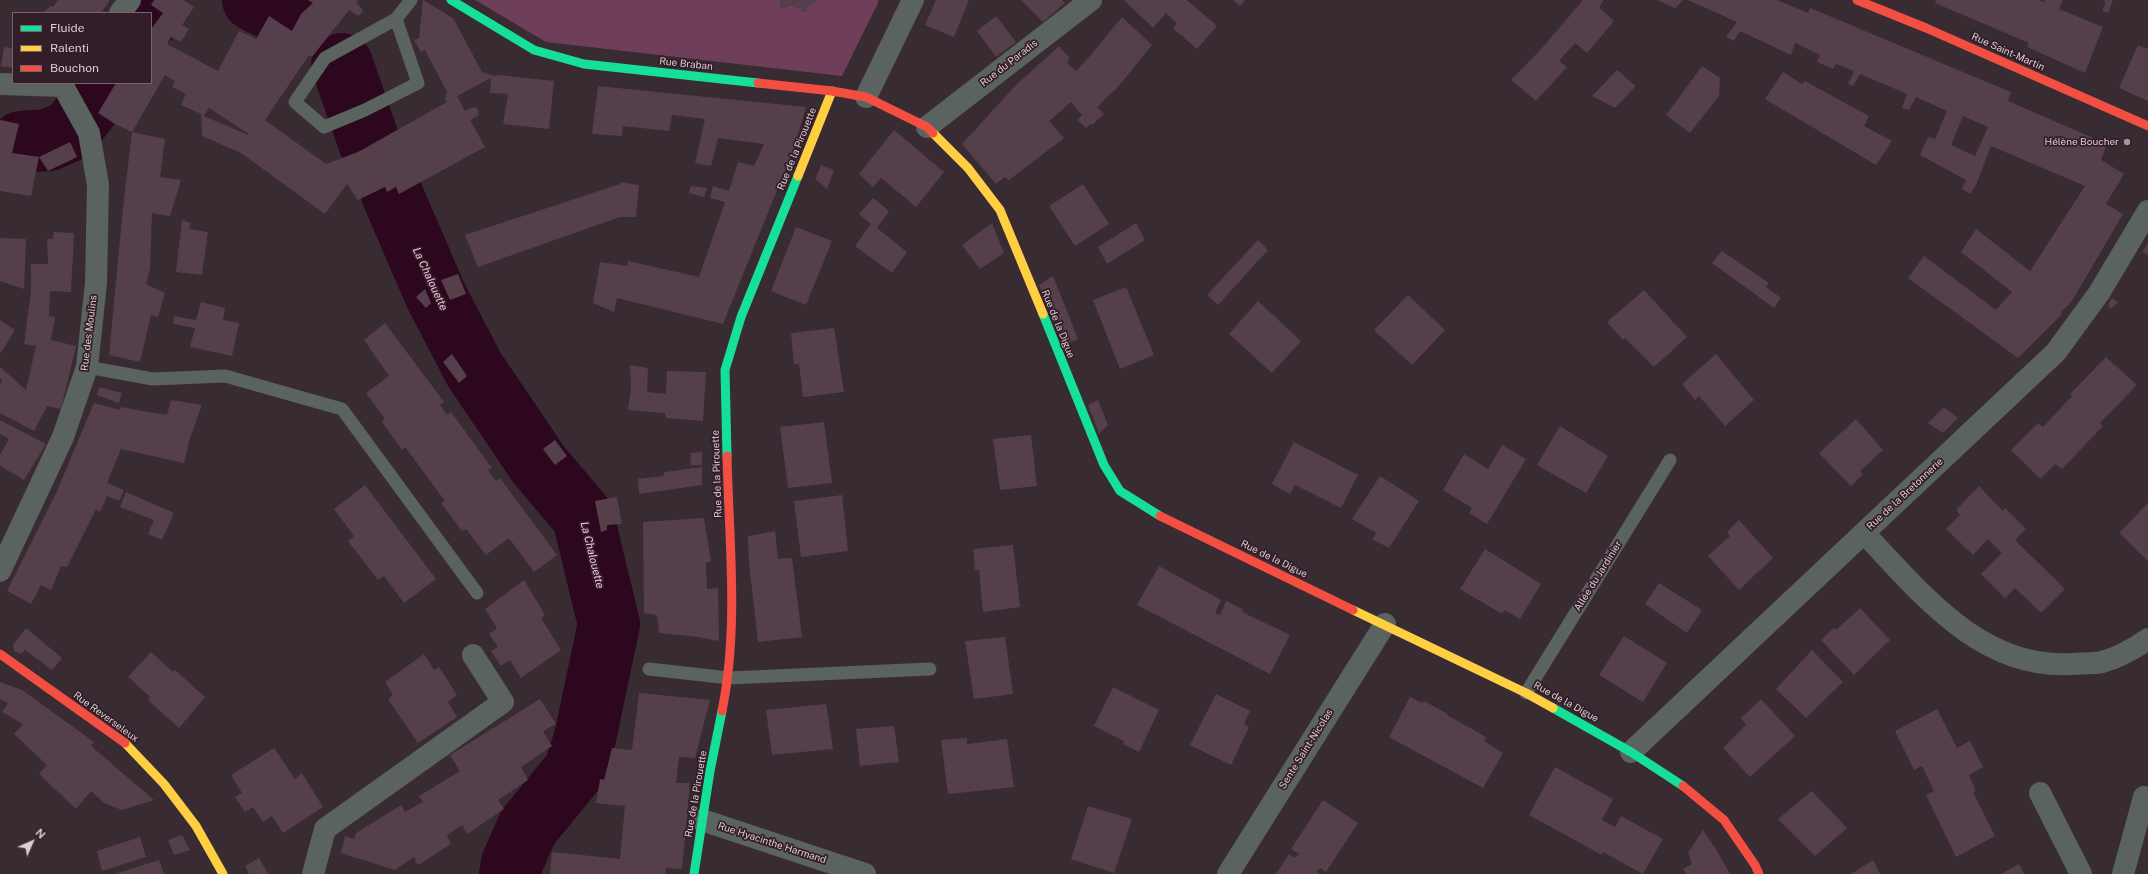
<!DOCTYPE html>
<html>
<head>
<meta charset="utf-8">
<style>
  body { margin:0 }
  #map { position:relative; width:2148px; height:874px; overflow:hidden; background:#382b32; font-family:"Public Sans",sans-serif }
  canvas { display:block }
  .legend { position:absolute; left:12px; top:12px; width:140px; height:72px; box-sizing:border-box; background:#331d28; border:1px solid #77646d; margin:0; padding:5px 7px; list-style:none; font-size:12px; color:#ddced5 }
  .legend li { display:flex; align-items:center; gap:8px; height:20px }
  .legend b { width:20px; border:1px solid #77646d }
  .north { position:absolute; left:12px; top:822px; width:40px; height:40px; -webkit-text-stroke:3px #331d28; paint-order:stroke; rotate:45deg; font-size:11px; font-weight:700; line-height:16px; text-align:center; color:#ddced5 }
  .north::after { content:''; display:block; margin:auto; width:14px; height:18px; background:#ddced5; clip-path:polygon(50% 0,100% 100%,50% 72%,0 100%) }
</style>
</head>
<body>
<div id="map">
<canvas width="2148" height="874"></canvas>
<ul class="legend">
<li><b style="height:5px;background:#16e098"></b>Fluide</li>
<li><b style="height:5px;background:#ffcf43"></b>Ralenti</li>
<li><b style="height:5px;background:#f24e42"></b>Bouchon</li>
</ul>
<div class="north">N</div>
</div>
<script>
const ctx = document.querySelector('canvas').getContext('2d');
ctx.lineJoin = 'round';
function fill(path, color) { ctx.fillStyle = color; ctx.fill(path, 'evenodd'); }
function stroke(path, color, width, dash) { ctx.strokeStyle = color; ctx.lineWidth = width; ctx.lineCap = dash ? 'butt' : 'round'; ctx.setLineDash(dash || []); ctx.stroke(path); }
function label(font, color, halo, rows, align = 'center') {
  ctx.font = font + ' "Public Sans",sans-serif'; ctx.lineWidth = 3.5; ctx.setLineDash([]); ctx.textBaseline = 'middle'; ctx.strokeStyle = halo; ctx.fillStyle = color; for (const [text, x, y, turn = 0] of rows) {
    ctx.save(); ctx.translate(x, y); ctx.rotate((+turn || 0) * Math.PI / 180); ctx.textAlign = isNaN(turn) ? turn : align; if (halo) ctx.strokeText(text, 0, 0); ctx.fillText(text, 0, 0); ctx.restore();
  }
}
const green = new Path2D(`
  M475,0H780L783,9L789,5L801,8V12H807V7L816,0H878V3L842,76L546,42Z`);
const river = new Path2D(`
  M253,0L293,20
  M151,16L153,12
  M342,64L369,142
  M21,142L49,140L71,130L107,83
  M392,194L436,296L474,369L539,465L583,517L609,624L585,738L574,771L528,827L512,863L510,874`);
const building = new Path2D(`
  M58,0H110L101,13H42L51,6L53,7Z
  M154,0H183L194,7L182,25L189,29L181,42L171,37L167,44L218,71L239,31L256,39L269,16L292,31L301,14L313,3L308,0H358L356,2L362,9L363,12L358,16L349,10L312,57L309,55L265,120L326,164L358,152L447,102L445,99L447,92L425,50L421,52L414,40L419,38L423,0L453,18L482,72L494,76L498,75L554,81L549,129L503,124L508,94L490,93L491,78L457,96L465,111L471,108L476,107L478,110L479,115L470,120L485,147L399,194L396,187L387,192L385,187L358,200L347,184L325,214L241,153L202,136L201,114L181,105L186,94L172,87L175,81L165,75L132,132L115,124L98,113L116,83H151V29L163,13L151,5ZM209,108L249,134L248,135L204,116Z
  M780,0H816L807,7V12H801V8L789,5L783,10L779,4L781,2Z
  M936,0H969L954,37L925,25Z
  M1021,0H1062L1065,3L1043,22Z
  M1124,0H1187L1217,26L1197,49L1173,28L1177,23L1166,13L1153,28Z
  M1233,0H1245L1240,6Z
  M1583,0H1604L1599,7L1614,21L1587,53L1575,43L1559,61L1567,67L1536,101L1511,80L1543,47Z
  M1657,0H1683L1675,8Z
  M1688,0H1777L1808,13L1810,8L2011,92L2008,101L2107,144L2101,160L2124,174L2106,204L2123,214L2072,301L2061,312L2062,314L2018,358L1908,278L1924,256L1996,310L2012,292L1961,252L1976,229L2030,271L2085,186L1991,146L1976,185L1970,194L1962,189L1966,180L1920,155L1928,137L1935,139L1947,111L1916,97L1909,110L1902,108L1907,94L1860,74L1853,86L1848,84L1854,71L1836,64L1833,69L1817,62L1820,55L1795,43L1791,55L1740,31L1734,41L1726,37L1737,22ZM1963,116L1988,127L1975,156L1951,145Z
  M1936,0H2039L2044,2L2045,0H2063L2059,9L2103,27L2085,73L2027,47L2029,43L1935,3Z
  M2102,0H2113L2108,13L2102,11L2106,2Z
  M996,16L1016,42L996,57L977,31Z
  M1122,17L1152,45L1118,87L1097,107L1104,114L1092,125L1090,124L1086,128L1077,120L1082,115L1071,102L1049,121L1064,138L1009,180L1005,177L996,184L962,144L1015,86L1059,46L1070,58L1067,63L1076,71L1088,58Z
  M2138,45L2148,49V101L2119,88Z
  M4,47L13,48V68L1,66Z
  M1702,66L1720,78L1719,96L1690,133L1666,115Z
  M1617,70L1636,86L1615,108L1592,96Z
  M1783,72L1802,84L1805,81L1869,116L1864,126L1892,141L1876,165L1765,99Z
  M598,86L806,107L794,148L723,324L617,298L614,312L593,303L600,262L627,266L628,261L699,277L725,202L710,198L713,186L729,191L738,162L754,166L764,144L718,138L711,166L695,163L705,119L672,115L669,131L623,126L622,136L592,134Z
  M0,120L19,124L12,153L39,157L31,196L0,191Z
  M894,130L944,172L916,207L881,178L873,187L859,174Z
  M132,132L165,139L160,177L181,180L170,216L152,213L150,268L146,284L165,293L158,317L151,315L140,362L109,355L123,208Z
  M70,142L77,157L48,171L39,157Z
  M821,165L834,170L827,189L815,179Z
  M620,182L639,185L636,217H620L478,267L465,235L620,184Z
  M1083,184L1109,224L1075,246L1049,206Z
  M691,186L707,188L704,197L689,193Z
  M873,198L889,211L877,228L907,252L892,273L855,246L871,224L859,214Z
  M182,220L191,223L189,229L208,232L202,275L176,272Z
  M992,223L1004,253L980,269L962,245Z
  M1136,223L1145,240L1107,264L1098,247Z
  M796,227L832,241L806,305L771,291Z
  M54,232L74,233L71,292L50,291L49,316L55,317L51,340L76,346L61,409L47,406L34,431L0,413V385L2,380L0,378V367L26,390L36,346L24,344L31,291V264H48L47,239H53Z
  M0,238L26,239L24,289L0,281Z
  M1258,240L1268,250L1218,305L1207,295Z
  M2148,243V255L2142,252Z
  M1722,251L1769,283L1766,287L1781,298L1774,308L1712,263Z
  M458,274L466,294L450,300L441,280Z
  M1053,276L1078,339L1064,345L1039,285Z
  M1126,287L1154,355L1120,369L1093,300Z
  M425,289L431,303L426,308L416,297Z
  M1644,290L1687,337L1654,367L1625,338L1623,340L1607,322Z
  M1408,295L1445,330L1412,365L1374,330Z
  M2112,298L2118,302L2111,309L2108,305Z
  M1258,301L1301,341L1272,373L1229,334Z
  M201,302L225,308L223,320L239,323L232,356L190,347L195,328L173,324L174,316L196,320Z
  M0,320L15,330L0,354Z
  M385,323L444,402L440,405L447,415L451,412L492,468L488,470L496,481L500,478L557,555L534,572L509,538L486,555L466,529L462,531L441,503L445,501L405,447L402,450L382,422L385,419L366,393L389,376L364,340Z
  M834,328L844,392L803,397L799,364H794L791,333Z
  M452,354L467,376L459,383L443,362Z
  M1716,354L1754,400L1725,426L1699,396L1695,400L1682,384Z
  M2106,357L2137,385L2100,423L2103,426L2062,469L2055,464L2040,479L2011,450L2038,423L2043,427L2072,396L2070,394Z
  M630,365L648,368L647,392L666,394L667,371L706,372L703,421L666,418L665,413L628,410L631,388Z
  M99,387L122,393L119,403L97,395Z
  M171,400L202,405L190,438L184,463L121,449L107,483L124,490L119,501L107,496L100,512L96,509L67,567L61,566L51,590L41,585L31,604L7,591L57,491L94,403L120,410L121,407L126,408L167,415Z
  M1098,400L1108,425L1099,434L1088,405Z
  M1944,407L1958,418L1943,433L1928,423Z
  M1856,419L1883,450L1860,471L1863,474L1851,486L1819,453Z
  M0,420L46,444L24,480L0,466V455L9,439L0,434Z
  M824,422L832,483L788,488L780,427Z
  M1560,426L1608,456L1586,493L1537,465Z
  M1031,435L1037,486L1000,490L993,439Z
  M555,440L567,456L555,465L543,449Z
  M1294,442L1358,475L1341,508L1295,485L1290,494L1272,484Z
  M1502,445L1526,459L1487,524L1469,513L1472,508L1443,490L1464,454L1488,469Z
  M702,452V465H690L691,453Z
  M702,467V485L639,494L638,479L663,476L665,472Z
  M1380,476L1419,501L1389,548L1372,539L1376,533L1352,519Z
  M365,485L436,579L404,603L384,576L378,580L348,541L354,536L334,509Z
  M1979,486L2003,511L2005,508L2026,529L2015,540L2065,589L2041,613L2015,588L2005,598L1981,574L2002,553L1988,539L1973,555L1946,529L1960,515L1956,510Z
  M126,492L174,513L162,540L148,534L154,520L120,507Z
  M842,495L848,551L801,557L794,501Z
  M617,497L622,524L607,525V530L601,532L595,501Z
  M2148,503V561L2119,533Z
  M704,518L711,561L706,563L707,589L718,588L719,641L698,637L659,633L657,615L644,613L643,522Z
  M1739,520L1773,558L1739,590L1708,556L1730,536L1727,532Z
  M775,531L778,559L792,558L802,637L758,642L749,563L748,536Z
  M1013,545L1020,607L983,612L979,570H975L973,549Z
  M1485,549L1541,584L1520,619L1505,610L1502,614L1460,589Z
  M1159,566L1221,600L1215,613L1220,615L1226,601L1243,609L1242,612L1290,635L1270,674L1137,605Z
  M524,580L545,615L541,618L561,650L521,678L510,660L501,666L491,651L498,647L489,634L497,628L485,609Z
  M1659,583L1702,610L1687,633L1645,604Z
  M1860,608L1890,640L1854,675L1821,640L1834,628L1836,630Z
  M26,628L62,658L52,670L25,650L21,654L14,651L13,646L15,642Z
  M1624,636L1667,663L1643,702L1599,675Z
  M1005,637L1013,694L974,699L965,641Z
  M1812,650L1843,682L1806,718L1776,689Z
  M151,652L173,672L175,670L205,697L179,728L148,700L150,697L128,677Z
  M424,654L434,670L439,667L457,695L448,702L457,717L418,743L388,699L393,695L385,682Z
  M0,682L22,690L94,742L91,746L154,800L122,810L104,803L91,791L76,809L39,774L47,765L14,734L23,724L2,712L8,703L0,699Z
  M1113,687L1159,710L1139,752L1123,744L1124,741L1094,726Z
  M639,693L710,700L695,758L679,757L676,783H690L682,869L666,868L665,874H550L552,852L620,859L625,806L596,803L600,779L604,780L612,748L632,750Z
  M1216,694L1250,711L1244,724L1249,727L1231,765L1190,745Z
  M1410,697L1422,703L1424,701L1448,714L1447,715L1486,737L1484,741L1503,753L1483,788L1389,737Z
  M540,699L556,724L543,731L552,746L521,767L528,780L498,800L504,809L467,834L462,825L447,835L451,844L418,865L414,857L395,870L341,853L345,836L354,839L356,833L401,805L405,812L423,802L419,796L460,771L450,755Z
  M1761,699L1795,736L1750,777L1723,748L1746,725L1741,718Z
  M826,704L833,749L772,755L766,710Z
  M1937,709L1957,748L1970,741L1983,767L1969,775L1976,791L1973,792L1995,836L1956,857L1926,795L1934,791L1922,766L1914,770L1895,731Z
  M894,726L899,762L860,766L856,729Z
  M967,738V744L1007,739L1014,787L948,794L941,740Z
  M274,748L295,779L302,773L323,807L283,833L272,816L263,822L253,807L245,812L235,797L242,793L231,775Z
  M1555,767L1613,799L1602,820L1615,827L1621,816L1663,839L1643,874L1603,852L1602,855L1529,815Z
  M1812,791L1847,828L1815,856L1778,819Z
  M1323,800L1358,823L1326,872L1320,868L1317,872L1319,874H1276L1289,854L1295,858L1299,854L1291,849Z
  M1088,806L1132,819L1114,873L1071,859Z
  M1703,830L1717,851L1730,874H1686L1683,869L1692,864L1688,853Z
  M182,835L190,850L174,855L168,840Z
  M140,837L146,857L102,871L97,851Z
  M259,858L268,874H249L245,866Z
  M159,860L164,874H115Z
  M1873,860L1880,874H1851Z
  M2019,864L2024,874H2001Z`);
const lane = new Path2D(`
  M396,19L418,83L365,110L324,127L295,102L325,58L396,19L411,0
  M87,367L153,379L225,376L342,409L477,593
  M649,669L729,678L930,669
  M1526,693L1670,460`);
const street = new Path2D(`
  M120,13L130,0
  M0,84L63,86
  M866,97L913,0
  M927,127L1091,0
  M1864,533C1921,593 1980,669 2071,664C2081,663 2093,664 2102,662C2117,658 2135,648 2148,639
  M0,571L63,437L87,367L96,283L98,185L89,133L63,86
  M1631,752L2056,352L2099,293L2148,211
  M2040,793L2081,874
  M702,820L865,874
  M313,874L325,829L503,702L473,655
  M1228,874L1385,624
  M2123,874L2144,797`);
const fast = new Path2D(`
  M451,0L534,50L584,64L758,83
  M1043,314L1104,465L1120,491L1160,516
  M727,456L725,370L741,317L798,176
  M1553,708L1631,752L1683,786
  M694,874L710,771L722,711`);
const slow = new Path2D(`
  M933,133L968,168L1000,210L1043,314
  M798,176L832,91
  M1353,610L1526,693L1553,708
  M125,743L164,784L196,826L223,874`);
const jam = new Path2D(`
  M1857,0L1926,28L2148,126
  M758,83L832,91L866,97L927,127L933,133
  M1160,516L1353,610
  M0,654L125,743
  M722,711C739,628 729,540 727,456
  M1683,786L1724,820L1755,865L1759,874`);
const markers = [
  [2127,142,4,"#a3959c"]
];
const streetNames = [
  ["Rue Saint-Martin",2008,52,24],
  ["Rue du Paradis",1009,63,-38],
  ["Rue Braban",686,64,6],
  ["Rue de la Pirouette",797,149,-68],
  ["Rue de la Digue",1058,324,68],
  ["Rue des Moulins",89,333,-83],
  ["Rue de la Pirouette",717,474,-92],
  ["Rue de la Bretonnerie",1905,494,-43],
  ["Rue de la Digue",1274,559,26],
  ["Allée du Jardinier",1598,576,-58],
  ["Rue de la Digue",1566,702,29],
  ["Rue Reverseleux",106,717,36],
  ["Sente Saint-Nicolas",1306,749,-58],
  ["Rue de la Pirouette",696,794,-80],
  ["Rue Hyacinthe Harmand",772,843,18]
];
const poiNames = [
  ["Hélène Boucher",2119,142]
];
const waterNames = [
  ["La Chalouette",430,279,65],
  ["La Chalouette",592,555,76]
];
fill(green, '#6f3f59');
stroke(river, '#2d071e', 62);
fill(building, '#553f4b');
stroke(lane, '#5a6360', 13);
stroke(street, '#5a6360', 22);
stroke(fast, '#16e098', 9);
stroke(slow, '#ffcf43', 9);
stroke(jam, '#f24e42', 9);
for (const [x, y, r, color] of markers) { const dot = new Path2D(); dot.arc(x, y, r, 0, 2 * Math.PI); ctx.fillStyle = color; ctx.fill(dot); stroke(dot, '#331d28', 1.5); }
label('10px', '#ddced5', '#331d28', streetNames);
label('10px', '#ddced5', '#331d28', poiNames, 'right');
label('italic 11px', '#f2c1d9', '#331d28', waterNames);
</script>
</body>
</html>
